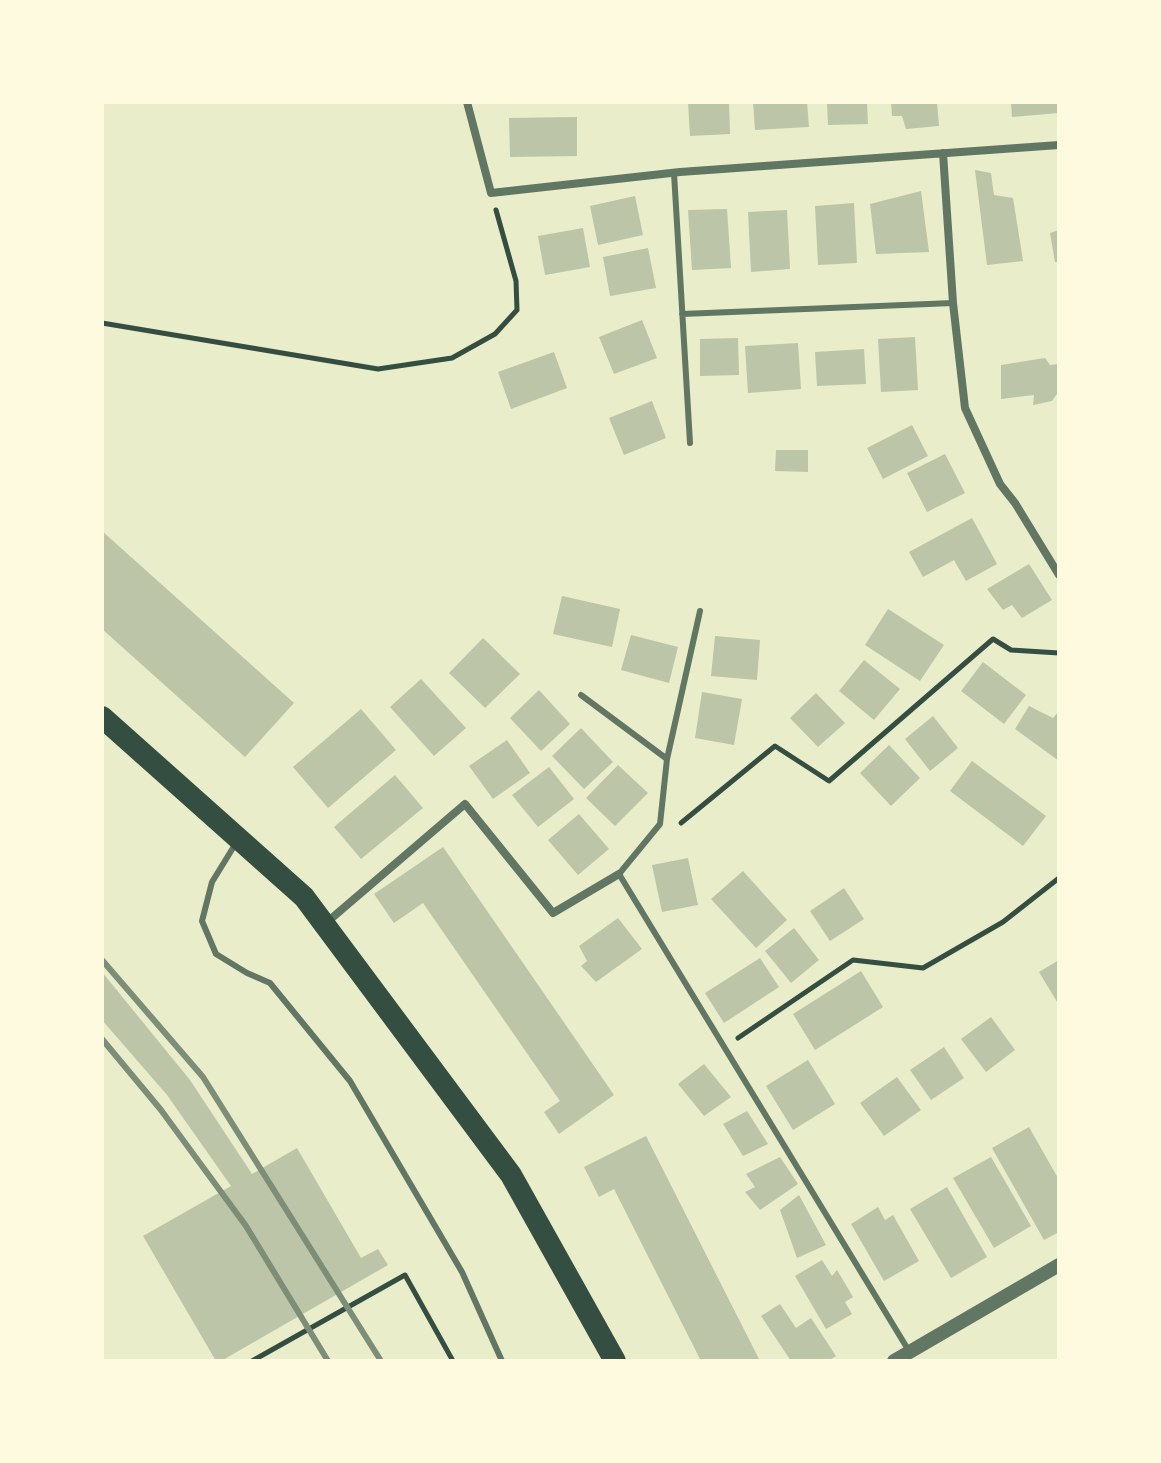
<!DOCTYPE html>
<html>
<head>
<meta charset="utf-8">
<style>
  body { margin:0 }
  #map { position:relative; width:1161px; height:1463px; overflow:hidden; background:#e9edc9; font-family:"Noto Serif",serif }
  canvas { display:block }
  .frame { position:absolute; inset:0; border:104px solid #fefae0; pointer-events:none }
</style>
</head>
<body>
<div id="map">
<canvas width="1161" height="1463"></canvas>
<div class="frame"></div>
</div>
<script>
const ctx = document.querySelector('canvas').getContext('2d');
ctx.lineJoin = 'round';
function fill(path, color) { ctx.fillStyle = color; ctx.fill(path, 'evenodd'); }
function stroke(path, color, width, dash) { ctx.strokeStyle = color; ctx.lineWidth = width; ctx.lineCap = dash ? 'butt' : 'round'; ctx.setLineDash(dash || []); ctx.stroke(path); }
const building = new Path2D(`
  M688,102H729L730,134L690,136Z
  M753,102H807L809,127L755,130Z
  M827,102H867L868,124L828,125Z
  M891,102H937L939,126L906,129L902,116H892Z
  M1011,102H1059V113L1012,117Z
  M577,117V156L510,157L509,118Z
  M975,170L991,173L994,195L1013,198L1023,261L987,265Z
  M921,191L929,252L876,254L870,204Z
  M635,196L643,235L598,245L590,206Z
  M854,203L857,263L818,265L815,206Z
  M727,209L731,268L692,270L688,210Z
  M787,210L790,269L751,272L748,212Z
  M583,228L590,267L545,275L538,236Z
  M1059,230V262H1055L1050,233Z
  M648,248L656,288L610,296L603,257Z
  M642,320L657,358L614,374L599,337Z
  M915,337L918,390L881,392L878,339Z
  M738,338L739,375L700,376V339Z
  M798,343L801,389L748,393L745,346Z
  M864,349L866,384L817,386L815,352Z
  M554,352L567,388L511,409L498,372Z
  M1045,358L1050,365L1059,364V391L1052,401L1033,405L1034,395L1001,399V365Z
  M652,401L666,438L624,455L609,418Z
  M912,425L928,456L883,479L867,448Z
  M776,450H808V472L775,471Z
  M945,454L965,493L927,512L907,473Z
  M972,518L997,564L966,581L954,560L923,577L909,552Z
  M102,531L294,703L245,757L102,629Z
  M1029,564L1052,600L1022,618L1012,605L1003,610L987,589Z
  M562,596L620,609L612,647L553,634Z
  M888,609L944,645L920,681L865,645Z
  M631,635L678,647L669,683L621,670Z
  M715,636L760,640L757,680L711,676Z
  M483,638L520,674L485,708L449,673Z
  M864,660L900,689L874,720L839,691Z
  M983,662L1026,695L1004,724L961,691Z
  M421,679L466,728L434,756L390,707Z
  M539,690L570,724L541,751L510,718Z
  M702,692L742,699L734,745L695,738Z
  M816,693L845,723L818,747L790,718Z
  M1029,706L1053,718L1059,711V761L1015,729Z
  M361,709L396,750L328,808L293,767Z
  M933,716L958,748L930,771L905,739Z
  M581,728L613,762L584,789L552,756Z
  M507,740L530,773L493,799L469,766Z
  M889,745L920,778L891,806L860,773Z
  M972,761L1046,816L1023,846L950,791Z
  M618,765L648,793L615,826L586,798Z
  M549,767L574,799L538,827L512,795Z
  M395,775L423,808L361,859L334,827Z
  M579,814L609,849L578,875L548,840Z
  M443,847L614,1095L559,1134L544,1112L560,1101L423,903L394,923L374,894Z
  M688,858L698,905L662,912L652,865Z
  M743,871L787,920L756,948L711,899Z
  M844,888L864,919L830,941L810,911Z
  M618,918L642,949L596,982L581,966L587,961L579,946Z
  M794,928L819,960L791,983L765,951Z
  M760,958L779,987L724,1023L705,993Z
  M1059,960V1005L1039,972Z
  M861,971L883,1007L815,1050L793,1014Z
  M102,972L190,1080L252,1174L297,1148L361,1258L378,1249L388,1265L221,1361H216L143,1236L231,1186L167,1095L102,1020Z
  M991,1017L1015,1050L986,1072L961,1039Z
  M944,1047L964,1078L931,1100L910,1070Z
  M808,1060L835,1104L793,1130L766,1086Z
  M704,1064L731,1097L704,1116L678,1084Z
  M897,1077L921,1110L884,1136L860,1103Z
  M747,1111L768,1144L743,1156L723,1124Z
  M1029,1127L1059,1180V1232L1044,1240L992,1148Z
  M646,1136L760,1361H701L614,1189L599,1197L584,1167Z
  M780,1157L798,1184L760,1210L745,1192L755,1187L746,1174Z
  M991,1157L1031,1226L994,1248L953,1178Z
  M947,1187L987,1257L951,1278L910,1209Z
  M799,1195L826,1245L797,1258L780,1210Z
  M878,1207L885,1220L893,1215L919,1261L884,1281L851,1224Z
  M822,1260L832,1276L837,1270L853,1297L845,1302L852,1314L826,1329L795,1276Z
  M780,1304L796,1328L811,1318L836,1356L828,1361H791L761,1316Z`);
const path = new Path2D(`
  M102,323L378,369L452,358L495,334L517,310L516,281L496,210
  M681,823L775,746L829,781L993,639L1011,650L1059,653
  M738,1038L853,960L923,968L1003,922L1059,878
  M252,1361L405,1275L453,1361`);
const service = new Path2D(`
  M674,173L690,443
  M682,314L953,303
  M700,611L667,759L660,824L619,874L909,1351
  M581,695L667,759
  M236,843L212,882L202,921L216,954L247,973L270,983L350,1081L462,1272L502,1361`);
const minor = new Path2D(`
  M467,102L491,193L680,172L1059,145
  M943,153L953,303L965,408L1000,484L1015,503L1059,575
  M326,923L465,804L553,913L619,874`);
const tertiary = new Path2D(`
  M894,1361L1059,1265`);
const trunk = new Path2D(`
  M102,717L304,897L511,1175L615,1361`);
const rail = new Path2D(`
  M102,960L203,1077L381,1361
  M102,1039L161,1110L246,1226L328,1361`);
fill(building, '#bcc5a7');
stroke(path, '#344e41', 5);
stroke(service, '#617663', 6);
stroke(minor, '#617663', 8);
stroke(tertiary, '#617663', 14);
stroke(trunk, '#344e41', 22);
stroke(rail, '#7c8e77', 6);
</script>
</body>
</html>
